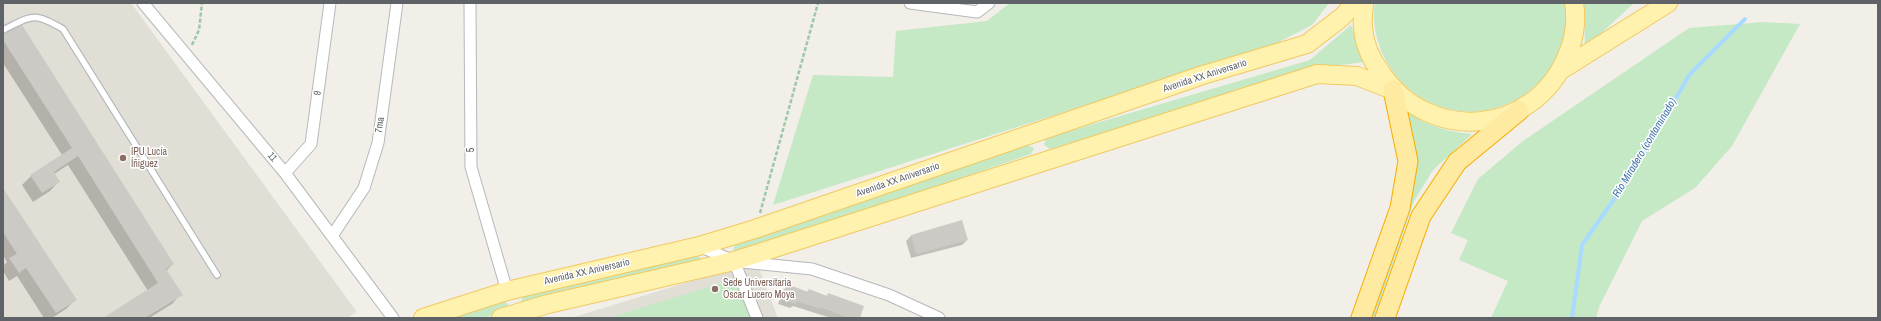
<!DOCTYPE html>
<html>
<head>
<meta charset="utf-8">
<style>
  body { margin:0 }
  #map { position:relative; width:1881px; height:321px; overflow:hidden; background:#f1efe8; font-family:"Archivo Narrow",sans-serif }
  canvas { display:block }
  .frame { position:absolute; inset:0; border:4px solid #5f6368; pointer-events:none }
</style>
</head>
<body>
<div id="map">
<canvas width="1881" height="321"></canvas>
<div class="frame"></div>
</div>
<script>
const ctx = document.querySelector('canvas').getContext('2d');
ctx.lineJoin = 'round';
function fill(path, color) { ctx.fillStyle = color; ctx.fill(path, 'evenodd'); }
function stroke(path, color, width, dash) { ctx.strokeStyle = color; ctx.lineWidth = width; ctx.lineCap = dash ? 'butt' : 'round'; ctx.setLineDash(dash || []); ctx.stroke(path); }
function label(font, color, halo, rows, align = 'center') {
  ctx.font = font + ' "Archivo Narrow",sans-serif'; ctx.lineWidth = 3; ctx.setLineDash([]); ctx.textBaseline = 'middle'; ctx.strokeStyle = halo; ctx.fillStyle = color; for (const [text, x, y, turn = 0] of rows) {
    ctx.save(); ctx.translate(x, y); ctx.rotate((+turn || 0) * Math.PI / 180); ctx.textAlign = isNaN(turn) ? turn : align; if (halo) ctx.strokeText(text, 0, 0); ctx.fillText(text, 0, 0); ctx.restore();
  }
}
const education = new Path2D(`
  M3,3H131L357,312L347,318H3Z
  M756,261L778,318H571Z`);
const green = new Path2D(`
  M1010,3H1329L1312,25L1271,46L773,205L813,75L893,77L896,31L987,21Z
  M1375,3H1566C1566,22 1565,39 1558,57C1553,69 1542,81 1532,89C1481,131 1409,112 1382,53C1376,38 1372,20 1375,3Z
  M1584,3H1634L1585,48Z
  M1764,22L1800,24L1732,146L1695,188L1642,221L1599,307L1596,318H1491L1508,281L1459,260L1468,240L1451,233L1478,179L1523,141L1689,28Z
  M1351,25L1365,62L1316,68L1050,149L1044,145L1046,138L1310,60Z
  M1405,112C1429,125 1445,132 1472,134L1433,170L1414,201L1374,318H1368L1410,197Z
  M1027,145L1034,148L1031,154L743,253L733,250L735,244Z
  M691,254L700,257L699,263L528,305L521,302L524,294Z
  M738,278L751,318H608Z
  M502,300L508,304L507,311L483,318H446Z`);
const shadow = new Path2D(`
  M3,35L173,264L166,271L181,294L172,304L149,318H105L148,291L68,165L54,174L59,181L50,191L33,202L22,185L31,176L62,155L3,63Z
  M3,190L75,300L66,309L52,318H44L17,276L9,281L3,271V266L7,262L3,255Z
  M961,221L967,240L962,245L911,258L906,241L911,236Z
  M787,286L807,292L809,290L827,296L829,294L859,318H831L793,306L790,308L778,304L783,291Z`);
const stream = new Path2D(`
  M1572,318L1582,245L1631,175L1690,74L1745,19`);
const building = new Path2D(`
  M22,25L174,264L166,269L183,295L145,318H103L158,283L78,156L54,172L60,182L42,193L30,175L72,148L3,40V34Z
  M3,188L77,300L56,313L26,268L19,273L9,258L17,254L3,232Z
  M962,220L968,240L916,254L911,235Z
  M787,284L808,292L809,289L827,296L828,293L864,306L860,318H844V316L820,307V309L797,301L796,304L782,299Z`);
const path = new Path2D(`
  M192,45L199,30L202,3
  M760,213L818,3`);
const service = new Path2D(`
  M3,30C32,16 33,11 63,29L217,275`);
const minor = new Path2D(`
  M143,3L285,173L393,318
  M470,3L471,167L507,291
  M910,3L977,12L989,3
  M285,173L311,144L330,3
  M332,236L364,188L378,143L397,3
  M699,246L734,261L757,318
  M742,262L812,269L889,295L939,318`);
const primary = new Path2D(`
  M1364,3C1364,11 1362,19 1363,27C1364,44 1372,61 1382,74C1430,144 1534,136 1567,56C1574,40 1577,21 1574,3
  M1561,70L1668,3
  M423,318L507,291L699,246L755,229L1203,75L1307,44L1342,17L1355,3
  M501,318L548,304L734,261L1317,74L1357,76L1393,90`);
const trunk = new Path2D(`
  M1361,318L1400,208L1408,161L1393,90
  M1385,318L1421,216L1457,162L1519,111`);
const markers = [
  [123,158,4,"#8d6e63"],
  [715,289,4,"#8d6e63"]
];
const streetNames = [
  ["Avenida XX Aniversario",1205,76,-18],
  ["9",318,93,-82],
  ["7ma",380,125,-82],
  ["5",471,150,-90],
  ["11",272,157,50],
  ["Avenida XX Aniversario",898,180,-19],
  ["Avenida XX Aniversario",587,272,-13]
];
const educationNames = [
  ["IPU Lucía",131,152],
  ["Íñiguez",131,164],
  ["Sede Universitaria",723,283],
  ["Oscar Lucero Moya",723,295]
];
const waterNames = [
  ["Río Miradero (contaminado)",1645,148,-59]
];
fill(education, '#e1ded6');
fill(green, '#c5e8c5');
fill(shadow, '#0003');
stroke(stream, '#aadaff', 4);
fill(building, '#cccac5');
stroke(service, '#b5b8bc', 8);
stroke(minor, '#b5b8bc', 13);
stroke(primary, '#f2c960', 20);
stroke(trunk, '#f9ab00', 21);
stroke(path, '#9cc7a9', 2.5, [4, 2]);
stroke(service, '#fff', 5.5);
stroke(minor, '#fff', 11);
stroke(primary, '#fff2af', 18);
stroke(trunk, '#feeaa1', 19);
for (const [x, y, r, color] of markers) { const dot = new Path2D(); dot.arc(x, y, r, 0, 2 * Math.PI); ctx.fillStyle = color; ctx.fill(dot); stroke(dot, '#fff', 1.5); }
label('10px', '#5f6368', '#fff', streetNames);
label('10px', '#785e54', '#fff', educationNames, 'left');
label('italic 11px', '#4174aa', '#fff', waterNames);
</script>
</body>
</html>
